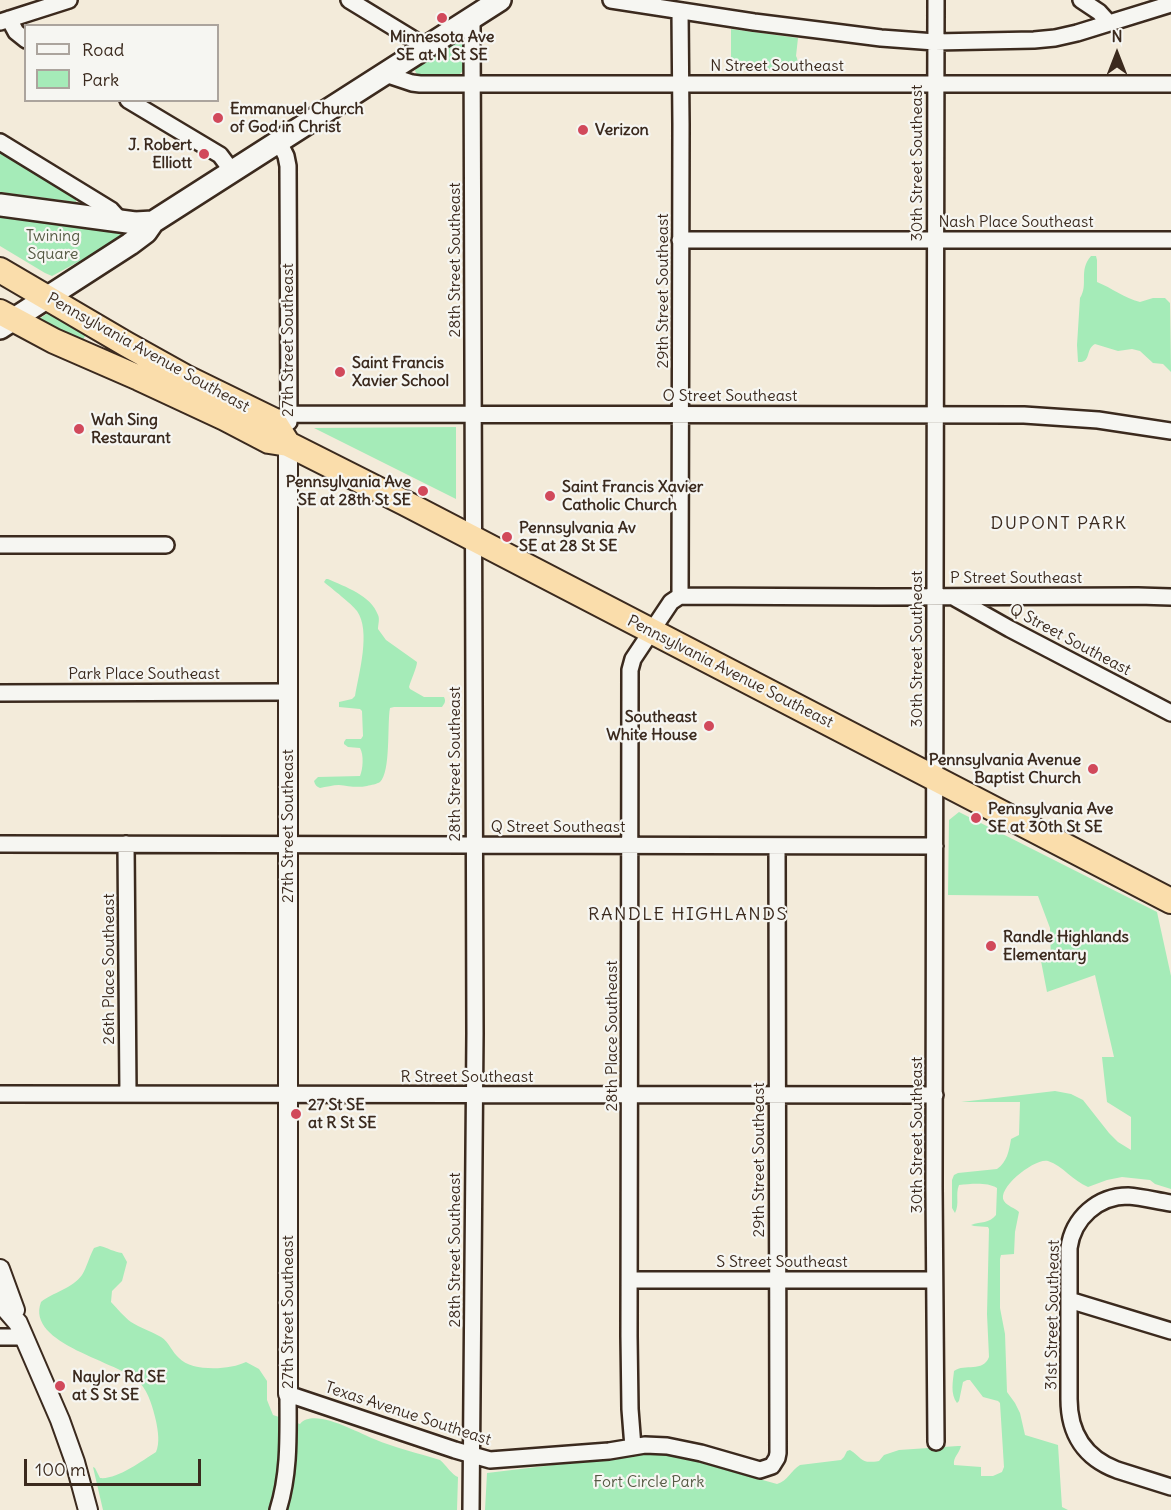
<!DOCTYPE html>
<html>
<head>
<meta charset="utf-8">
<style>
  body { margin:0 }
  #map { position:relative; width:1171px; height:1510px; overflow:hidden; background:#f3ebda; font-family:Delius,sans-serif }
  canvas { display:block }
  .legend { position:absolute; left:24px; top:24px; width:195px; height:78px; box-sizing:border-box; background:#f6f6f2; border:2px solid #aba49d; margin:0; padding:8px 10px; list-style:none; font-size:18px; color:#3b2a1e }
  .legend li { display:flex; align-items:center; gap:12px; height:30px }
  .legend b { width:30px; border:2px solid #aba49d }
  .north { position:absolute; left:1087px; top:24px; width:60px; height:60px; -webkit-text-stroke:4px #f6f6f2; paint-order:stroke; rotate:0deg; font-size:16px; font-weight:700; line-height:24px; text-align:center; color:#3b2a1e }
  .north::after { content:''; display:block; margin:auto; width:21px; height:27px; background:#3b2a1e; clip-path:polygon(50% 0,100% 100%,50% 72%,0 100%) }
  .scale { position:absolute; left:24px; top:1459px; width:177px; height:27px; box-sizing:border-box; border:3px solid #3b2a1e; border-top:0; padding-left:8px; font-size:18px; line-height:21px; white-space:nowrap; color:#3b2a1e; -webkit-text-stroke:4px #f6f6f2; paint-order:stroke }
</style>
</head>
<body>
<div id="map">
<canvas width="1171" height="1510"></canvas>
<ul class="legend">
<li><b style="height:8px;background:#f6f6f2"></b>Road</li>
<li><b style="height:16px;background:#a5ebb8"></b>Park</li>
</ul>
<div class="north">N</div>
<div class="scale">100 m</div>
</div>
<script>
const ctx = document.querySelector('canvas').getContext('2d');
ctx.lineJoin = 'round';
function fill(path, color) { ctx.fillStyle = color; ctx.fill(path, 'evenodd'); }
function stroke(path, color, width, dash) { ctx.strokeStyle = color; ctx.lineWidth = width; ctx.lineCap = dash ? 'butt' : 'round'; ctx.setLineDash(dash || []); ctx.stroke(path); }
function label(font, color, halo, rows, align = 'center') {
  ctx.font = font + ' Delius,sans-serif'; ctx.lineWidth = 4.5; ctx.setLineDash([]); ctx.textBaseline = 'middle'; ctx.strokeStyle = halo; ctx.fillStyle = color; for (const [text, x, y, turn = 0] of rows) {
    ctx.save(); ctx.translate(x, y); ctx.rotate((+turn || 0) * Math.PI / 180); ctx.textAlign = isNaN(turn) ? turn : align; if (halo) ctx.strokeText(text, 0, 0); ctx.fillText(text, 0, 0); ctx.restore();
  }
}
const green = new Path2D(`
  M731,29L798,38L796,56L797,58L799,69L731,70Z
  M459,40L462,41C465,46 467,69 461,73C460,74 458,75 456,75L421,76L417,74L415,71L416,67Z
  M0,153L76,198V202L0,192Z
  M0,211L124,231L126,236L52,276L45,273L0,246Z
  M1091,256H1096L1097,260V282C1112,288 1124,298 1140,302L1153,298H1165L1170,303L1171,372L1163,364L1153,363L1140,351L1132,349L1118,351L1095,344C1085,349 1092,363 1078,362L1077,345L1080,298C1089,284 1078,271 1091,256Z
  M51,311L86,334L83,340L80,341L36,321Z
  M456,427V499L314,428Z
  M326,579H328C345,587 371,595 378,615C380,619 378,625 378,629L386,640L417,662C417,667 411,680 409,687L410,689L424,697H444C446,701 445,703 442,707H394L390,708C387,724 391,772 380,782C377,784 371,785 367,786C357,788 348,786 339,785C333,785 326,787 320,788C317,787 315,785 314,781L318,777L360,776C363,769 364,755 360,748L348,747L344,744V742L346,739H361L363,736L362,711L360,709L339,707V702L352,699L355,696C359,673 371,631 357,611C351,603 332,589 324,582Z
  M959,812L1157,912L1171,976V1189L1155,1184L1150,1180L1122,1177L1107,1180L1088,1187C1073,1181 1063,1166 1048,1161C1036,1157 996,1188 1004,1201C1007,1206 1015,1208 1019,1212L1015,1232L1014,1254L1001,1255L1000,1259V1308L1005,1334L1007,1392L1015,1403L1020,1413L1025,1435L1058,1445L1062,1507L1068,1510H485L487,1473L662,1452L777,1484C788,1481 791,1470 800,1465L841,1460L844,1457L847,1451L850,1450C864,1459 860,1464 879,1461L884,1455L899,1450L958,1446H961C959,1454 953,1457 954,1465L981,1467V1476H993L1002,1472L1004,1467L1000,1403L998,1401L983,1397L970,1380H967L963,1382L959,1401L957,1403C950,1394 953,1381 954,1371C965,1363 983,1373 989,1357L987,1314L989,1229L988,1227L974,1226L971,1225C981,1221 989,1224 996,1215L997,1188C987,1182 971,1184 959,1185C955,1194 960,1204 955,1213L952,1208V1180L954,1175L958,1173L997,1169C1007,1162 1009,1151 1011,1139L1019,1135L1020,1102H961L1055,1091L1071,1094L1083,1100L1109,1133L1118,1142L1131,1150V1117L1107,1102L1102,1057H1114L1095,975L1047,992L1041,961H1051L1050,928L1038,896L948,895L949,820Z
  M100,1246C108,1248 114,1252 122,1253L127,1262L122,1281L112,1291L111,1302C117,1308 124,1317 131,1322C140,1328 151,1331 161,1337C169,1342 172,1352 179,1358C192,1372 230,1370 246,1362L259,1369L267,1381V1400L273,1415L300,1424C314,1407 358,1433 374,1439C395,1448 418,1453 440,1460C446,1465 452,1475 458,1477L457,1510H103L93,1467L95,1468L100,1478C116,1480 142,1461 156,1452C160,1443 158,1431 156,1421C153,1408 149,1393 140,1383C120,1361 25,1345 41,1302C52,1293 73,1288 82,1275C87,1267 89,1257 94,1248Z`);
const minor = new Path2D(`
  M349,0L426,47
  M611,0L754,22L834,32L881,38L935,42L1034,40L1055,38L1077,33L1171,4
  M1081,0L1099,12L1109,23
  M680,11L681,124L680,596
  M9,19L16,32L26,40
  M0,22L69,0
  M385,74L412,83L420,84H1171
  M128,100L220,155L232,171
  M0,142L111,210L121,221
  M279,142L286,156L288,166L289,422
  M680,240H1171
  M273,420L289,414L1024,415L1098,420L1171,431
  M0,545H166
  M955,598L1010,629L1171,713
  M0,693L288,692
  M0,844L935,846
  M126,844L128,1094
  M0,1094L935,1095
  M1171,1203C1157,1201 1143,1197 1128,1196C1098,1196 1073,1218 1069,1248V1399C1069,1434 1085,1458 1117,1470L1171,1487
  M630,1280H934
  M1069,1300L1171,1331
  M0,1337H24
  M936,1442L934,1187L936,0
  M633,1447L630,1409L629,1336L630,670L633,659L671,602L680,596L880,597L1138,596L1171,597
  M278,1510C290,1472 288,1433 288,1394L455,1450L490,1460L609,1451L645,1445L667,1446L701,1453L760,1470L772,1466L777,1458L778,1453L777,846
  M471,1510L475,1033L472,18`);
const tertiary = new Path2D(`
  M0,1269L15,1310
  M0,1298L4,1307L18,1323L60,1420L75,1462L88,1510
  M288,1394V444`);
const secondary = new Path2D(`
  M0,205L135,223L153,222
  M0,328L130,244L146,232L153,222L500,0`);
const trunk = new Path2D(`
  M0,270L126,344L185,377L273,420L288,444
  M0,312L54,341L139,378L225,418L269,441L288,444L405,503L1171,901`);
const markers = [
  [442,18,6,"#d1495b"],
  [218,118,6,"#d1495b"],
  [583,130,6,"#d1495b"],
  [204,154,6,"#d1495b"],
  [340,372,6,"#d1495b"],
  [79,429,6,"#d1495b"],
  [423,491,6,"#d1495b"],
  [550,496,6,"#d1495b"],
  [507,537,6,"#d1495b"],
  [709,726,6,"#d1495b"],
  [1093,769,6,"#d1495b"],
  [976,818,6,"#d1495b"],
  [991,946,6,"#d1495b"],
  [296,1114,6,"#d1495b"],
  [60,1386,6,"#d1495b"]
];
const poiNames = [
  ["Minnesota Ave",442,37,"center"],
  ["SE at N St SE",442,55,"center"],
  ["Emmanuel Church",230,109],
  ["of God in Christ",230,127],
  ["Verizon",595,130],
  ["J. Robert",192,145,"right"],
  ["Elliott",192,163,"right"],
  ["Saint Francis",352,363],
  ["Xavier School",352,381],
  ["Wah Sing",91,420],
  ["Restaurant",91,438],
  ["Pennsylvania Ave",411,482,"right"],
  ["SE at 28th St SE",411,500,"right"],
  ["Saint Francis Xavier",562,487],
  ["Catholic Church",562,505],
  ["Pennsylvania Av",519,528],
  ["SE at 28 St SE",519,546],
  ["Southeast",697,717,"right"],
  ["White House",697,735,"right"],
  ["Pennsylvania Avenue",1081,760,"right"],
  ["Baptist Church",1081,778,"right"],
  ["Pennsylvania Ave",988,809],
  ["SE at 30th St SE",988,827],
  ["Randle Highlands",1003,937],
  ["Elementary",1003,955],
  ["27 St SE",308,1105],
  ["at R St SE",308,1123],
  ["Naylor Rd SE",72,1377],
  ["at S St SE",72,1395]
];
const streetNames = [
  ["N Street Southeast",777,66],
  ["30th Street Southeast",917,163,-90],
  ["Nash Place Southeast",1016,222],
  ["28th Street Southeast",455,260,-90],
  ["29th Street Southeast",663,291,-90],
  ["27th Street Southeast",288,340,-90],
  ["Pennsylvania Avenue Southeast",148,353,29],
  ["O Street Southeast",730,396],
  ["P Street Southeast",1016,578],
  ["Q Street Southeast",1070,640,28],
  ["30th Street Southeast",917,649,-90],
  ["Pennsylvania Avenue Southeast",730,672,27],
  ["Park Place Southeast",144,674],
  ["28th Street Southeast",455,764,-90],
  ["27th Street Southeast",288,826,-90],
  ["Q Street Southeast",558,827],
  ["26th Place Southeast",109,969,-90],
  ["28th Place Southeast",612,1036,-90],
  ["R Street Southeast",467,1077],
  ["30th Street Southeast",917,1135,-90],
  ["29th Street Southeast",759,1160,-90],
  ["28th Street Southeast",455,1250,-90],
  ["S Street Southeast",782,1262],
  ["27th Street Southeast",288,1312,-90],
  ["31st Street Southeast",1053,1315,-89],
  ["Texas Avenue Southeast",408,1414,18]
];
const parkNames = [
  ["Twining",53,236],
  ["Square",53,254],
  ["Fort Circle Park",649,1482]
];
const neighbourhoodNames = [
  ["DUPONT PARK",1059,524],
  ["RANDLE HIGHLANDS",688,915]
];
fill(green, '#a5ebb8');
stroke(minor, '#3b2a1e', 20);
stroke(tertiary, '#3b2a1e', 22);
stroke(secondary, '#3b2a1e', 26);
stroke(trunk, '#3b2a1e', 28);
stroke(minor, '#f6f6f2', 15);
stroke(tertiary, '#f6f6f2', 18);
stroke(secondary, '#f6f6f2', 21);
stroke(trunk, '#faddab', 24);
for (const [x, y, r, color] of markers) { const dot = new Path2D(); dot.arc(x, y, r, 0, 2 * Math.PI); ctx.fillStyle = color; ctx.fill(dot); stroke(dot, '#f6f6f2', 2); }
label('bold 16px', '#3b2a1e', '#f6f6f2', poiNames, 'left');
label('16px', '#3b2a1e', '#f6f6f2', streetNames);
label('16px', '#565a44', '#f6f6f2', parkNames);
ctx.letterSpacing = '1.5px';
label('18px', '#3b2a1e', '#f6f6f2', neighbourhoodNames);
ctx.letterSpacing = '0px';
</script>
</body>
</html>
